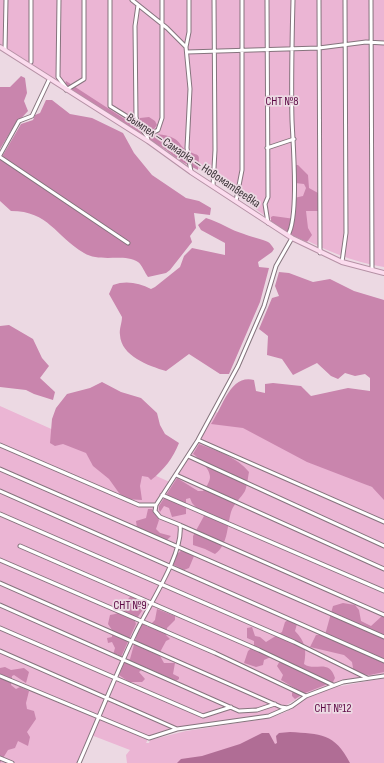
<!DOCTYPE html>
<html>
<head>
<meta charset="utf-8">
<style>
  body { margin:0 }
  canvas { display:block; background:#ecd9e3 }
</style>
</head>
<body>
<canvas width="384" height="763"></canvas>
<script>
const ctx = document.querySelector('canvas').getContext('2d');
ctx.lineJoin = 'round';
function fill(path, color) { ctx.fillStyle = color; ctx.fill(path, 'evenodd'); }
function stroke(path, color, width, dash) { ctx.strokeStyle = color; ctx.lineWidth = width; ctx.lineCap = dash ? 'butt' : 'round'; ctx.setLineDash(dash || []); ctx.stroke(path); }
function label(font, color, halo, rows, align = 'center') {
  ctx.font = font + ' "Sofia Sans Condensed",sans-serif'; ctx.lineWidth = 3.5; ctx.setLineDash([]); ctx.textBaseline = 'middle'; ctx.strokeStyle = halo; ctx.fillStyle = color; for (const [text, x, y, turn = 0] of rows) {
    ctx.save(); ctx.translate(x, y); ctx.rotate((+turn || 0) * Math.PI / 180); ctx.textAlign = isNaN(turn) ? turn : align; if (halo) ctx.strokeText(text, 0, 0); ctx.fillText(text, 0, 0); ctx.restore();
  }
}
const green = new Path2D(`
  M0,0H384V267C319,256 265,218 214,178L7,50L0,45Z
  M0,406L172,483L216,412L384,493V674L344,680L302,696L273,713L156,733L149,737L146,743H149L150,740L186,731L270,718L288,711L308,697L336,687L384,678V763H127L126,755L130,750L91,735L78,763H0Z`);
const forest = new Path2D(`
  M21,76L25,78L27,93L24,101L28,111L14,126L0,149V87H10Z
  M66,81L143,131C153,136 163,132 175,139C180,142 182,148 186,150C200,158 200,150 198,170L180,161L166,150L73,93L65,84Z
  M46,100H52L70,114L92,118L123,133L134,153L152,175L186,198L199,201L211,208L210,215L194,213L196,228L190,236L192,242L170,270L166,273L148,277C145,273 142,265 138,262C124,253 100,263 84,253C55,236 49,211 11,211L0,201V160L21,124L33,120L35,115L40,113Z
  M149,117L155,121L157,125L154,129L146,131L139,120L140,118Z
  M295,165H298L308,175L309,188L318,193V211H306L308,228L312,235L307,242L284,232L271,221V217L273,216L295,219L294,198L303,196L306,188L304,184L295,183Z
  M206,218C220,222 230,230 244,234C250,237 263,239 268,242C270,243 272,246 274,249L272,252L258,262L259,267L269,268L260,302L229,374H220L189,354L166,371C149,366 121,356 120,335C119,329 122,323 122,317L109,294L113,285C126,280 139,283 151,289L155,287L180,267L184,256L192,248L225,255V243L201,230L198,225Z
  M279,272L289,273L313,282L330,279L354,291L384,300V500L372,487L307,462L243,428L211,424C223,407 230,374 254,380L256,391L265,393V384L273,383L301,386L311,396L348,388L370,391V378L365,374L355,376L345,373L338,379L331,376L317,363L293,375L282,359L267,355L268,336L259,329L272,298L279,296L275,286Z
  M9,325L33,339L42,358L49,366L40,378L55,392L53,400L34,394L26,390L0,387V326Z
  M102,382L121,392L141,398L157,413L160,425L165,434L179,443C173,458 164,470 151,480L148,477L142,476L140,486L142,500L126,499L119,493L109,479L93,466L86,453L63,444L55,446L50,443L52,419L56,408L67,394L90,388Z
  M199,444C217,451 237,457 249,472C248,477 247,486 245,491C241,498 234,503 231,512C227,526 228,545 215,554L205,549L193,545V536L204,516L192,503L190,498L186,499V514L172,517L169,508L164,506L160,512L159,510V506L177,478L198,491H203C206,487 210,482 210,477C210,469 199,458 193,454Z
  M148,509H152L159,520L156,529L160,533L171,536L167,540L137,528L136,521L146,518Z
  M182,550L194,556L189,568L184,570L172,564L177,554Z
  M131,596L145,602L146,605L135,621L136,624L121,657L117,654L113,655L115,648L112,642L108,643L107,638L112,637V630L108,624L110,615C126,613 122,604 131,596Z
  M343,603L355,605L359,610L361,621L371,626L382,616L384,617V672L370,675L354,674L352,662L344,655L310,647L316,635H325L333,606Z
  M157,609L175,616V620L167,628L166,635L170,639L166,641L159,654L164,663H175L173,674L179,677V679L176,681L145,667L139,672L145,679L142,682H129L119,675L124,663L130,659L138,630L142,623L148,627L155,620Z
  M288,620L297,624L295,631C305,641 307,650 304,664C315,672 329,658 335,678L333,682L305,693L295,699L292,696V693L296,689L281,680L283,675L277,666L281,659L273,656L264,660L263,665L256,667L244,663L248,651L254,646V641L247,638V628L252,627L255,636L260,637L266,642L282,632L285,622Z
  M5,667L11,670L24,668L29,672L26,683L14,675L12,676L11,685L16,689L20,687L29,691L26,703L27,709L34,711L36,719L27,732L30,737L28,746L18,741L15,748L8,750L0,763V668Z`);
const water = new Path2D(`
  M290,732C320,734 335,733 350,763H177L181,759L202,756L240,744L262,733H269L275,744L277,743L276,736L279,733Z`);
const minor = new Path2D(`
  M59,0L58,77L67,89
  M110,0V106L131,119L136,117
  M132,0L167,28L186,47L190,89L187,148L191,172
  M267,0L268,197L265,204L268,223
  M319,0L320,253
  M371,0L372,270
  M138,5L135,26L136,117L138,124L147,136
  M186,47L189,32V0
  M5,50L6,0
  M187,52L319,48L366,42L384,43
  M31,62V0
  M66,90L84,79V0
  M148,141L147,136L158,130L162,118V0
  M267,148L294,139
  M0,155L19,121L32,116L49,80
  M0,157L128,243
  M213,186L215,150L214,0
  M236,201L242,170V0
  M288,235C299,217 293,144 292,120C291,80 292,40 293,0
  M342,262L346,233L345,0
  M198,440L384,522
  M0,445L139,505H156
  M188,456L384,546
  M0,469L384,637
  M176,475L384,569
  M0,491L384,661
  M162,495L384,591
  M0,514L294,642L367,678
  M180,525L384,615
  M20,546L259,650L333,685
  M0,560L215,653L306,696
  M0,583L281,707L288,708
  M0,605L239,711L257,710L275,704
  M0,628L203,716L231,707
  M0,651L177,729
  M0,676L149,738L177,729L269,716L292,706L306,696L343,682L384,676
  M0,758L12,763
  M79,763C98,720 115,676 135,634C148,606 184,554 180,525L160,517L155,511L156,505L198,440L238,366L264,306L276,266L292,238`);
const major = new Path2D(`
  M0,47L148,141L191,172L292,238L342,262L384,273`);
const parkNames = [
  ["СНТ №8",282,102],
  ["СНТ №9",130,606],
  ["СНТ №12",333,709]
];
const streetNames = [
  ["Вымпел — Самарка — Новоматвеевка",193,161,34]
];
fill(green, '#ebb5d4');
fill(forest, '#c985ad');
fill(water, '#b06d95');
stroke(minor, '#85747d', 5);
stroke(major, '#b692a6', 6);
stroke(minor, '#fff', 3);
stroke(major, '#fbdcee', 4);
label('12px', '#5b0743', '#ecd9e3', parkNames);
label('12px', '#3b3438', '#ecd9e3', streetNames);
</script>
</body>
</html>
